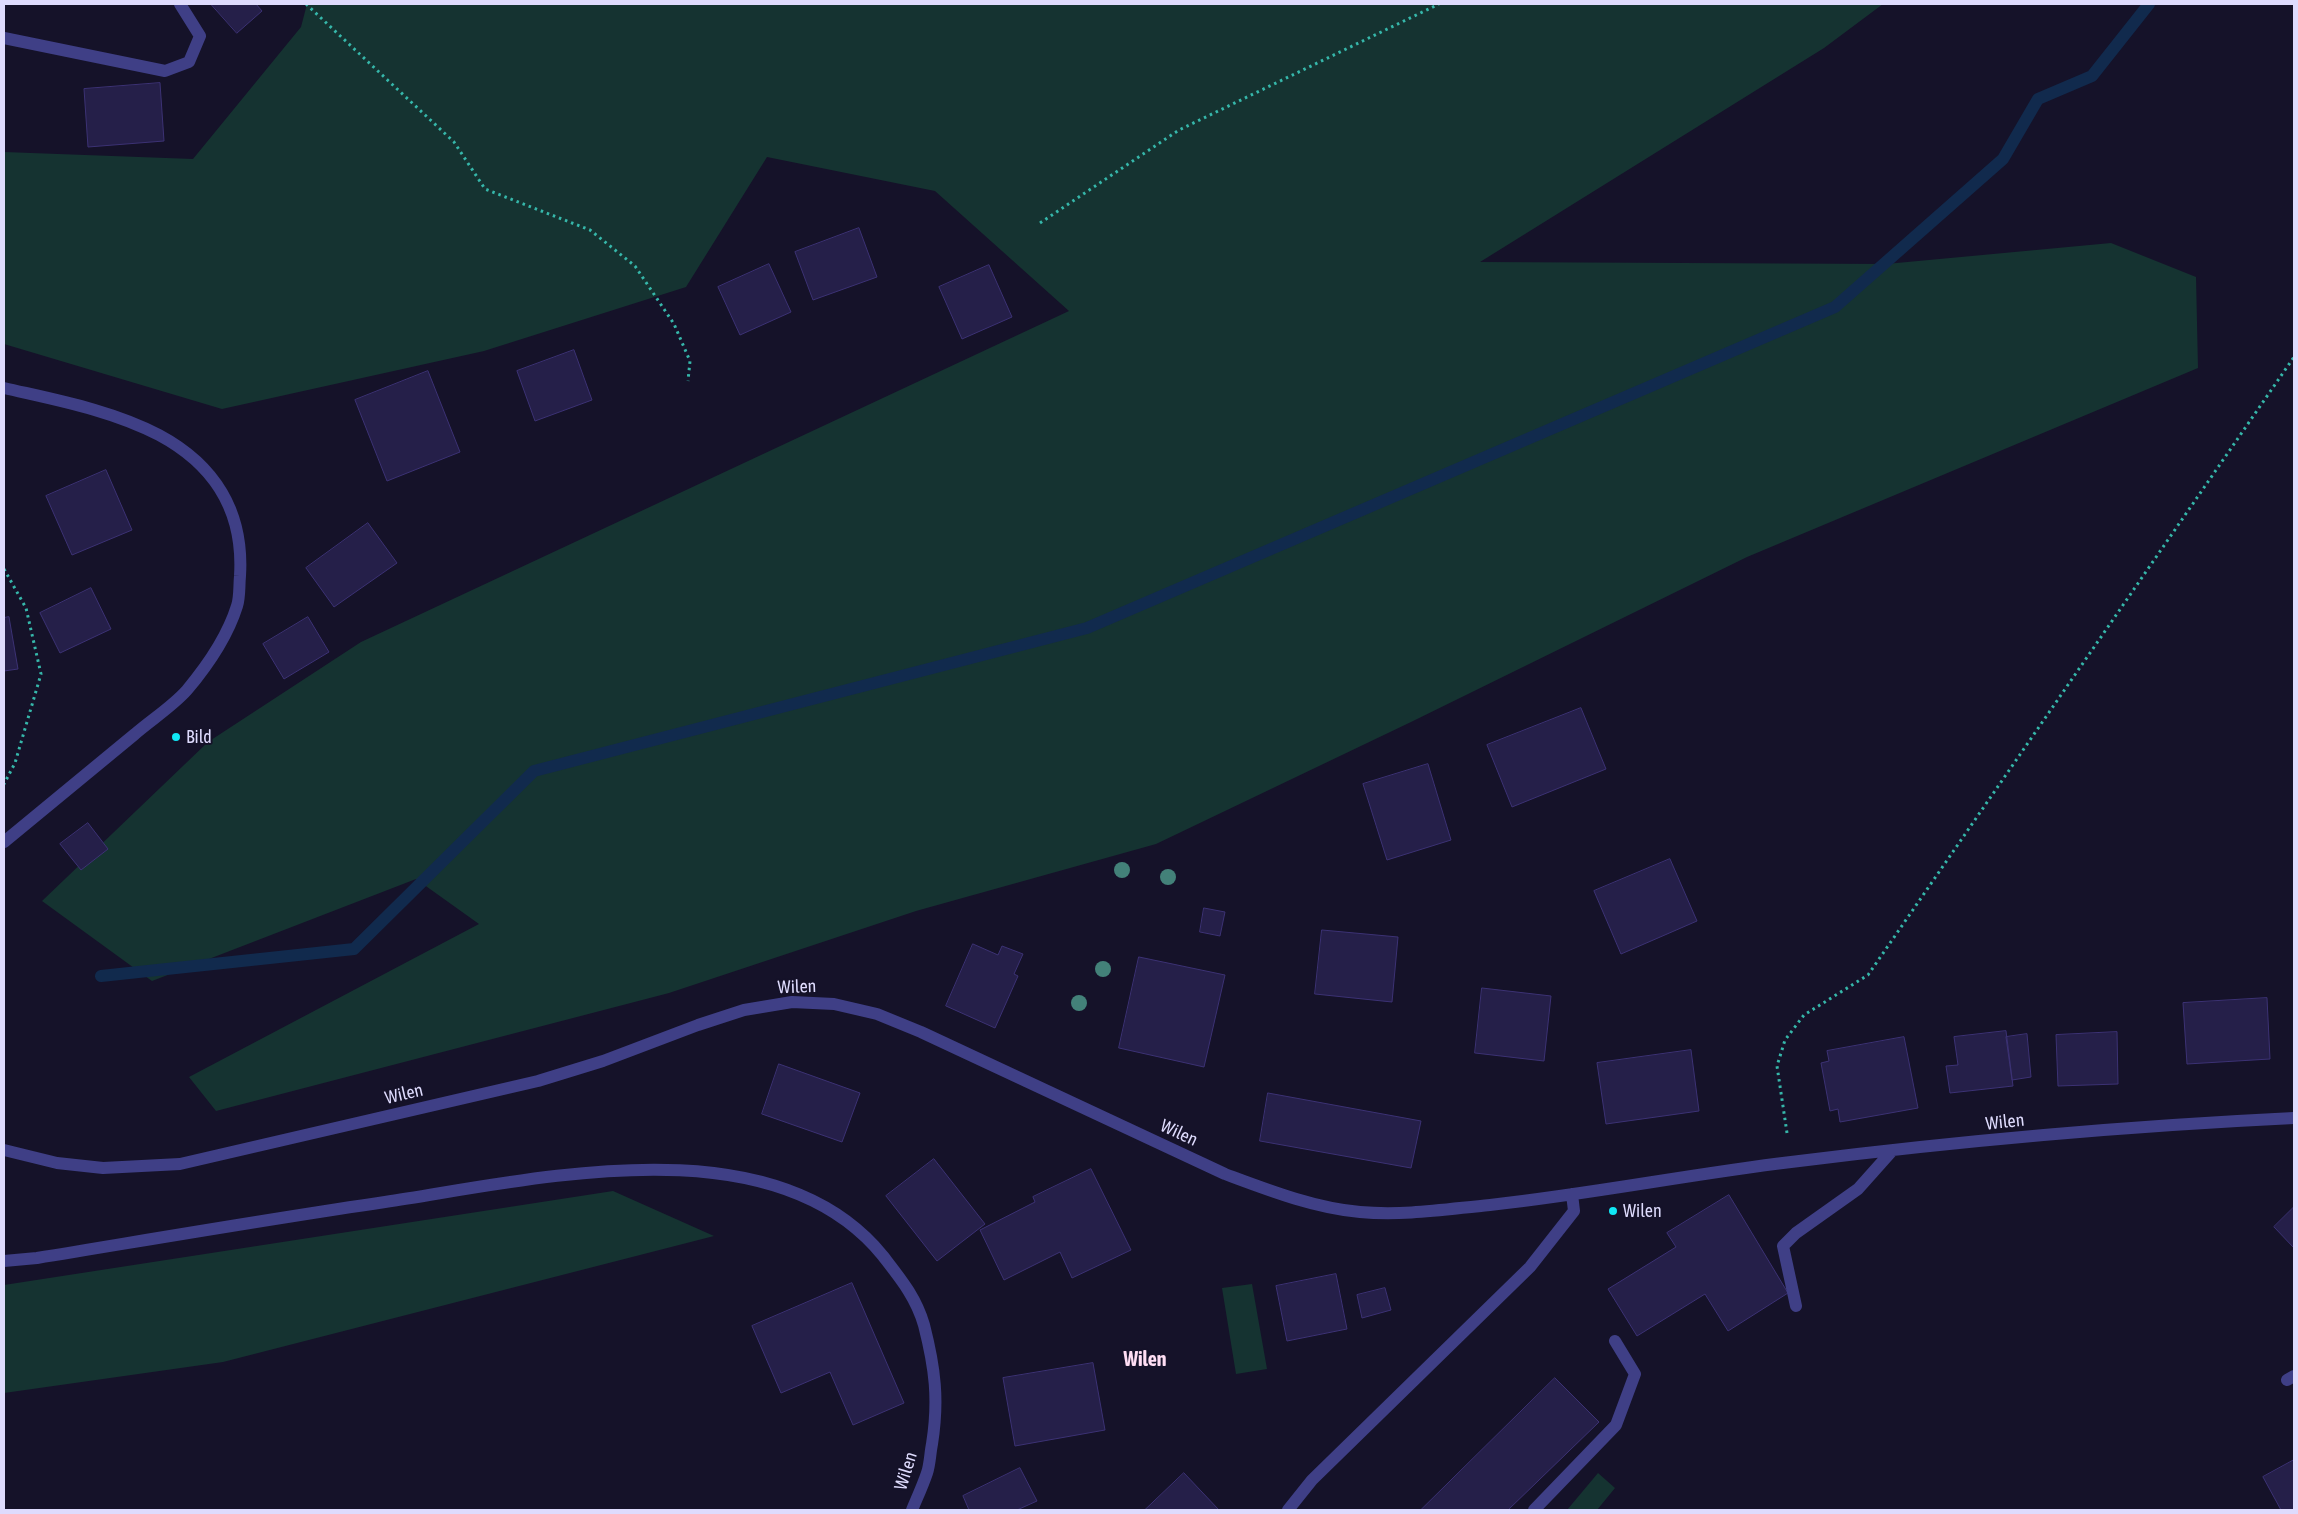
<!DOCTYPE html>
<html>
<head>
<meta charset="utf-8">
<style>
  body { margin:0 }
  #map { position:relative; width:2298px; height:1514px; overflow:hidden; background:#151229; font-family:"Asap Condensed",sans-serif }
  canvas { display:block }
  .frame { position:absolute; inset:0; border:5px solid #dedbfd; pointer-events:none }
</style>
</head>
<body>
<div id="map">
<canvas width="2298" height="1514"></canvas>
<div class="frame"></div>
</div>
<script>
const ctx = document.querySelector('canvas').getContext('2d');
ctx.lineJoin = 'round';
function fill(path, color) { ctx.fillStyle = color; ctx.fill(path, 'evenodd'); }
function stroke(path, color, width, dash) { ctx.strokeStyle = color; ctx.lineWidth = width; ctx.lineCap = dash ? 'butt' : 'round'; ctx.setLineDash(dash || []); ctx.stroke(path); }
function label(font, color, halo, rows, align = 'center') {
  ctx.font = font + ' "Asap Condensed",sans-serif'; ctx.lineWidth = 4; ctx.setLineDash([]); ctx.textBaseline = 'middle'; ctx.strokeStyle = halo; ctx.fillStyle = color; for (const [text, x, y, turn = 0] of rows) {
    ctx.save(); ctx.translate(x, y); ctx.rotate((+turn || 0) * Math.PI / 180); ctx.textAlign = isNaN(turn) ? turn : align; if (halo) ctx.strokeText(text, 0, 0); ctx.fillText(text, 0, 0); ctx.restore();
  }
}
const green = new Path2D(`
  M307,4H1883L1824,48L1480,262L1886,264L2111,243L2196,277L2198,368L1747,557L1411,722L1156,844L916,911L669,993L216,1111L189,1077L479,924L416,879L152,981L42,901L208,742L361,642L1069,311L935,191L767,157L686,287L484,351L222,409L4,344V152L193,159L301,27Z
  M613,1191L714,1236L223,1362L4,1393V1285Z
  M1252,1284L1267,1369L1236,1374L1222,1288Z
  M1598,1473L1615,1488L1597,1510H1567Z`);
const stream = new Path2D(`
  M101,976L354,949L534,771L1087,628L1835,307L2003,159L2038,99L2092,76L2149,4`);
const building = new Path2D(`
  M211,4H256L262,11L237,33Z
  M160,83L164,141L88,147L84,89Z
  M859,228L877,277L813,300L795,252Z
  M769,264L791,312L740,335L718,287Z
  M989,265L1012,317L962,339L939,287Z
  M574,350L592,400L535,421L517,371Z
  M428,371L460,452L387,481L355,400Z
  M106,470L132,530L72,555L46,496Z
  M368,523L397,563L334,607L306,568Z
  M91,588L111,629L60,653L40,613Z
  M9,617L18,669L4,671V618Z
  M308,617L329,652L284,679L263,644Z
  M1581,708L1606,769L1512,807L1487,745Z
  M1428,764L1451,840L1387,860L1363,784Z
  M88,823L108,849L81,870L60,844Z
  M1670,859L1697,921L1621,954L1594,891Z
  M1204,908L1225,912L1220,936L1200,932Z
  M1322,930L1398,937L1392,1002L1315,994Z
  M973,944L998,955L1002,946L1023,954L1014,974L1018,976L995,1028L946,1006Z
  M1139,957L1225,975L1204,1067L1119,1048Z
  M1482,988L1551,996L1544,1061L1475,1053Z
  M2267,998L2270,1059L2187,1064L2183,1003Z
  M2006,1031L2013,1086L1950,1093L1946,1066L1958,1065L1954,1037Z
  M2117,1032L2118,1084L2058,1086L2056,1035Z
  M2027,1034L2031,1077L2012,1080L2006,1037Z
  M1904,1037L1918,1108L1840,1122L1838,1109L1830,1111L1821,1063L1829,1061L1827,1051Z
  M1691,1050L1699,1111L1606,1124L1597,1063Z
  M779,1064L860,1093L842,1142L762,1114Z
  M1268,1093L1421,1121L1411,1168L1260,1141Z
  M934,1159L985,1224L937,1261L886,1196Z
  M1091,1169L1131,1250L1072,1278L1060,1252L1004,1280L980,1230L1035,1202L1033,1197Z
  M1729,1195L1788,1293L1728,1331L1705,1294L1637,1336L1608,1289L1676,1247L1667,1233Z
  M2294,1207V1248L2274,1227Z
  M1336,1274L1347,1329L1287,1341L1276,1286Z
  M852,1283L904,1403L853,1425L830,1372L781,1393L752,1326Z
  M1385,1288L1391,1310L1362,1318L1357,1295Z
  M1093,1363L1105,1430L1015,1446L1003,1378Z
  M1555,1378L1599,1422L1508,1510H1421Z
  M2294,1460V1510H2281L2263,1477Z
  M1020,1468L1037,1501L1017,1510H969L963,1496Z
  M1184,1473L1219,1510H1145Z`);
const path = new Path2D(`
  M306,4L454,142L485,189L590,230L635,266L674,324L690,361L688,381
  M1040,223L1179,130L1439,4
  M4,569L26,608L41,674L15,763L4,784
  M1787,1133L1777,1066L1785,1040L1804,1015L1868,975L2294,357`);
const minor = new Path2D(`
  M4,38L165,71L189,62L200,36L180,4
  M4,388C56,400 111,410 159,435C215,465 244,512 240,576C239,586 240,597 237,606C227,638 208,665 187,690C173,706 151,720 135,734C91,770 48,806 4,842
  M4,1150L57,1163L103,1168L180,1164L538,1081L603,1061L698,1025L744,1010L792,1002L834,1004L877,1014L921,1032L1225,1174C1268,1190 1314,1208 1360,1212C1404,1216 1447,1209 1490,1205C1591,1194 1691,1174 1791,1162C1958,1141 2127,1126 2294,1118
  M4,1261L37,1258C153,1239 269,1219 385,1202C533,1180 773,1120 883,1256C900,1278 916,1297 924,1325C935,1368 939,1400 932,1444C930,1454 930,1464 927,1473C923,1485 917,1498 912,1510
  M1796,1306L1783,1246L1796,1233L1858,1189L1891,1152
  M2287,1380L2294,1376
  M1288,1510L1312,1480L1530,1267L1574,1211L1572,1194
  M1534,1510L1616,1425L1635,1374L1615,1341`);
const trees = [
  [1122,870],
  [1168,877],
  [1103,969],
  [1079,1003]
];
const markers = [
  [176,737,5,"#10e7f5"],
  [1613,1211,5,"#10e7f5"]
];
const poiNames = [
  ["Bild",186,737],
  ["Wilen",1623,1211]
];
const streetNames = [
  ["Wilen",797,987,-2],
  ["Wilen",404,1094,-13],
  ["Wilen",2005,1122,-6],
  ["Wilen",1179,1133,25],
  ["Wilen",906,1471,-73]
];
const quarterNames = [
  ["Wilen",1145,1360]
];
fill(green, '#153331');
stroke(stream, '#112a4d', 12);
fill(building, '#251f49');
stroke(building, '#3c3274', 1);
stroke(path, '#36b7aa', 3, [2.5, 4]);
stroke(minor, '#3f3f86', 12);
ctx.fillStyle = '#438179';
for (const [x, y] of trees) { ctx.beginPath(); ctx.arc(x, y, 8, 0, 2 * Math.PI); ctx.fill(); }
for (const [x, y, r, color] of markers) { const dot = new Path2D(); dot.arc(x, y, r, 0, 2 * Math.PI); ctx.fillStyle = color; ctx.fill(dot); stroke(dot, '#151229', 2); }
label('18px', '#dedbfd', '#151229', poiNames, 'left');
label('18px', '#dedbfd', '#151229', streetNames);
label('bold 20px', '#feddf3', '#151229', quarterNames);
</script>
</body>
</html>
